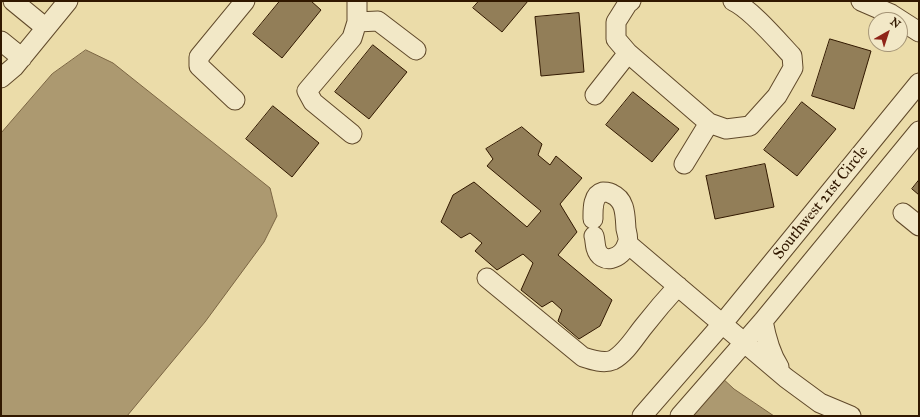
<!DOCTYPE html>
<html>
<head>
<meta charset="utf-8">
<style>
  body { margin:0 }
  #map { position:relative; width:920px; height:417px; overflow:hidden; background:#ebdca9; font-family:"IM FELL Great Primer",serif }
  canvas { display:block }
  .frame { position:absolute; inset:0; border:2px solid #311800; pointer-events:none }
  .north { position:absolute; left:868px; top:12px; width:40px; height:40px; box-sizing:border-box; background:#f2e8c7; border:1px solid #a59577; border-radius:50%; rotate:39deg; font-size:11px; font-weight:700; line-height:16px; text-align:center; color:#311800 }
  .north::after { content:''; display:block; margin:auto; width:14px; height:18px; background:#8f2418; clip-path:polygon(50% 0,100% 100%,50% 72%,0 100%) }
</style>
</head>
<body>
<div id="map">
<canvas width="920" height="417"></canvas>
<div class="frame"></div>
<div class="north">N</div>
</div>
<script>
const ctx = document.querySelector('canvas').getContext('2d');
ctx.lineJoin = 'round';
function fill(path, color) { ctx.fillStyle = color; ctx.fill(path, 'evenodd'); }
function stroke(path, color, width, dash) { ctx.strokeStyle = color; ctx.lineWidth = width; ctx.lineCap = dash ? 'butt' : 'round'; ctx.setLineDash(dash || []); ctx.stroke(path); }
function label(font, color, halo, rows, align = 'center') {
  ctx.font = font + ' "IM FELL Great Primer",serif'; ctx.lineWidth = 4; ctx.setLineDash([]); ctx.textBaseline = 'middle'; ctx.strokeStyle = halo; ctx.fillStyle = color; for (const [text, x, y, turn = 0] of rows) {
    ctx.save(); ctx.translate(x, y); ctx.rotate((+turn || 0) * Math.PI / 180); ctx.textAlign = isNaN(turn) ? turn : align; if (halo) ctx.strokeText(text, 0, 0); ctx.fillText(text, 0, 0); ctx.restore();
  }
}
const water = new Path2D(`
  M86,50L113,63L270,188L277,216L264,242L205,322L127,416H1V133L52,74Z
  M720,376L734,389L774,416H686Z`);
const building = new Path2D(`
  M280,1H311L321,10L282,58L253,34Z
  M479,1H528L502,32L473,8Z
  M579,13L584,72L541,76L535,17Z
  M830,39L871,51L854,109L812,96Z
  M373,45L407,72L369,119L335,92Z
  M633,92L679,129L652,162L606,125Z
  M802,102L836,129L797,176L764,150Z
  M273,106L319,143L292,177L246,139Z
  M522,127L542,144L538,155L550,165L556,156L582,178L560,204L577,232L558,255L612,300L600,326L579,339L558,321L562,310L552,301L542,307L521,290L533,263L523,254L497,270L475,251L482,243L470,233L461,238L441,222L453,195L474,182L527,227L541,211L487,166L493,159L486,149Z
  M765,164L774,207L715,219L706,176Z
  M919,180V195L912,189Z`);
const minor = new Path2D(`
  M13,1L46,28
  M631,1L628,3L616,22V39L628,53L709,123L726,129L750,126L777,96L793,68L792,56C778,41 751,9 733,1
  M861,1L891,14L919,32
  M357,22L378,21L416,50
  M1,41L22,58
  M1,78L14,67L68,1
  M595,95L628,53
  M235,100L199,66V57L245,1
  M352,134L313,102L307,91L352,38L357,22V1
  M684,164L709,123
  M903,213L919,226
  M593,219C593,210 592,195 603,192C606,192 610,192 612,194C626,200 625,216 626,229C627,233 629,240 627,244C622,259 601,266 596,248C595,244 595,239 594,236
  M628,244L786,378L820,403L851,416
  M487,278L583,357C592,360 604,364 613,360C626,353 635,337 644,326C655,312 666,299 678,286
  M763,321C766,337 770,353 779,367
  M642,416L723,323L919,83
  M680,416L763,321L919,131`);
const streetNames = [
  ["Southwest 21st Circle",821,203,-51]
];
fill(water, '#ac9970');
stroke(water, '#7b6543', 1);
fill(building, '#927e58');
stroke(building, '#311800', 1);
stroke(minor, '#60492a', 21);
stroke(minor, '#f2e8c7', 19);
label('16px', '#311800', '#f2e8c7', streetNames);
</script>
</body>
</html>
